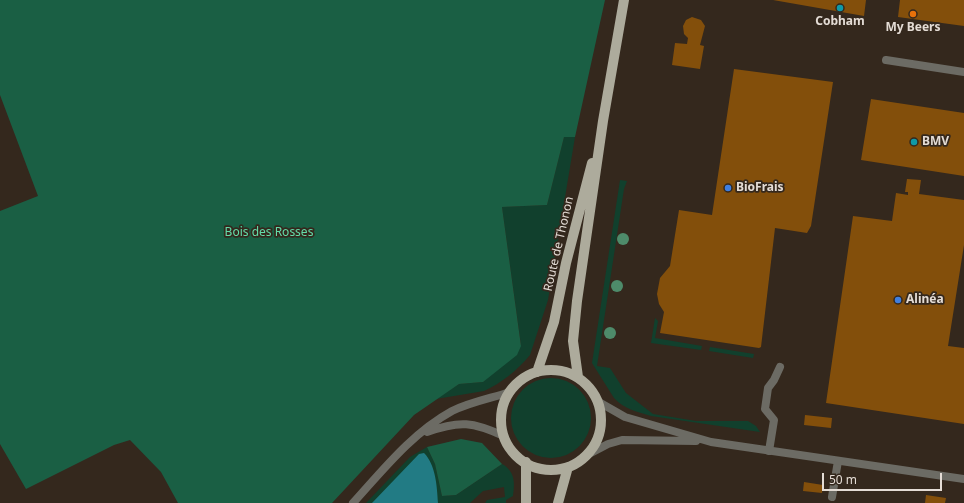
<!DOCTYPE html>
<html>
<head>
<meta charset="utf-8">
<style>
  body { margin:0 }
  #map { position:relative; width:964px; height:503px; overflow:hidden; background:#34281d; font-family:"Noto Sans",sans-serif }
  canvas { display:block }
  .scale { position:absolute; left:822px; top:473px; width:120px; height:18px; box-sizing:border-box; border:2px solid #e4dcd5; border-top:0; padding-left:5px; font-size:12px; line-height:14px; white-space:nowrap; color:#e4dcd5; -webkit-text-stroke:3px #34281d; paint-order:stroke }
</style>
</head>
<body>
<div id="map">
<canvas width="964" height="503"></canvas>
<div class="scale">50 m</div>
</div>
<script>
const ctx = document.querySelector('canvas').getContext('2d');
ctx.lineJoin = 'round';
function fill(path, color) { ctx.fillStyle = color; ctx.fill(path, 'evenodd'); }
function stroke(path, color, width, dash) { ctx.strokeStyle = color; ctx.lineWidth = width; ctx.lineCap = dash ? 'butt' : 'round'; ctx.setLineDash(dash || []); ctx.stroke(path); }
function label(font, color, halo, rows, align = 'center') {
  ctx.font = font + ' "Noto Sans",sans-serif'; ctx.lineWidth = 3.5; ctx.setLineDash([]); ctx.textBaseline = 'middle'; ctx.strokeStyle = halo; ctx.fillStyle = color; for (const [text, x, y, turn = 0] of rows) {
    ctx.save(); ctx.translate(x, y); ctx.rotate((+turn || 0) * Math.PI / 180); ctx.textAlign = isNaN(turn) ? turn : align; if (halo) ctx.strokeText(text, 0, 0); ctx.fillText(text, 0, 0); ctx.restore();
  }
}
const green = new Path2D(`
  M564,137H575L548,300L530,355C519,369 500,384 484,391L436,399L459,384L483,382L521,345L502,207L547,205Z
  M620,180L627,181L624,189L597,366L610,368L626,393L653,414L696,421H748L756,426L760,432L651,416C638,412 624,409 614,398L592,363Z
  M655,318L658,321L655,338L702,346L701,350L651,343Z
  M710,347L754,354L753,358L709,351Z
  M511 418a40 40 0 1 1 80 0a40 40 0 1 1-80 0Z
  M427,447L435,464L442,496L456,495L502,464C515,471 515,483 513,496L506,500V503H485L487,500L505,497L504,487L483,491L470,503H366L410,457Z`);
const forest = new Path2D(`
  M0,0H605L575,137H564L547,205L502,207L521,346L517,355L483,382L459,384L414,415L332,503H178L161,472L130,440L114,445L26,489L0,444V211L38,196L0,95Z
  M461,439L482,443L502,464L456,495L442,496L435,464L427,447Z`);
const water = new Path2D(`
  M424,453C436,465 437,487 438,503H372L419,454Z`);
const building = new Path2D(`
  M773,0H866L864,16Z
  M900,0H964V26L898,17Z
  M692,17L701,20L705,26L700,45L704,46L700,69L672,65L675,43L687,44L688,38L684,34L683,26L686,20Z
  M734,69L833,82L811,226L807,233L775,228L761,347L759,348L660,333L664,312L659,304L657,294L660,278L670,266L679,210L712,215Z
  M871,99L964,113V176L861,160Z
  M907,179L921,180L919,194L964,200V245L948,346L964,348V424L826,403L853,216L892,221L896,193L908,195V192H905Z
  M805,415L832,418L831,428L804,425Z
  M804,482L823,485L822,493L803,491Z
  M926,495L946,498L945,503H925Z`);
const service = new Path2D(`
  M886,60L964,72
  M769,451L774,420L765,409L768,388L774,380L780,367
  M832,497L838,461`);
const minor = new Path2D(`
  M427,432C460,420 473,422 504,436
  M353,503C383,470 412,433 452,411C470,402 492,398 510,392`);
const tertiary = new Path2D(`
  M597,401L625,417L711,442L964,479
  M587,455L608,444L622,440L696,441`);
const primary = new Path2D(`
  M501 420a50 50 0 1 1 100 0a50 50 0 1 1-100 0Z
  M537,372L554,322L566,263L592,163
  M578,377L573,341L577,301L603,121L624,0
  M526,503V462
  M558,503L568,467`);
const trees = [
  [623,239],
  [617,286],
  [610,333]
];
const markers = [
  [840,8,4,"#0f9aa8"],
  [913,14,4,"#e8710a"],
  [914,142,4,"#0f9aa8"],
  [728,188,4,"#3f7fe0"],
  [898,300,4,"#3f7fe0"]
];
const poiNames = [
  ["Cobham",840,22,"center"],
  ["My Beers",913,28,"center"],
  ["BMV",922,142],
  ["BioFrais",736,188],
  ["Alinéa",906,300]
];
const parkNames = [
  ["Bois des Rosses",269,233]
];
const streetNames = [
  ["Route de Thonon",559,244,-77]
];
fill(green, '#11402d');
fill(forest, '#1a5f44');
fill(water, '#227b84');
fill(building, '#834f0b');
stroke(service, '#6c6b64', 8);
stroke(minor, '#6c6b64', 8);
stroke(tertiary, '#6c6b64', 8);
stroke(primary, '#adab9c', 10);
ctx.fillStyle = '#4e8b6a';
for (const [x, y] of trees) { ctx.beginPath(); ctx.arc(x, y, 6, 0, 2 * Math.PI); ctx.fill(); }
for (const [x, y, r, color] of markers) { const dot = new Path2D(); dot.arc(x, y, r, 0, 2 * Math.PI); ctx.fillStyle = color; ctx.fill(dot); stroke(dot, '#34281d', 1.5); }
label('bold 12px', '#e4dcd5', '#34281d', poiNames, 'left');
label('12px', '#64dca9', '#34281d', parkNames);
label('12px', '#e4dcd5', '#34281d', streetNames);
</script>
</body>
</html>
